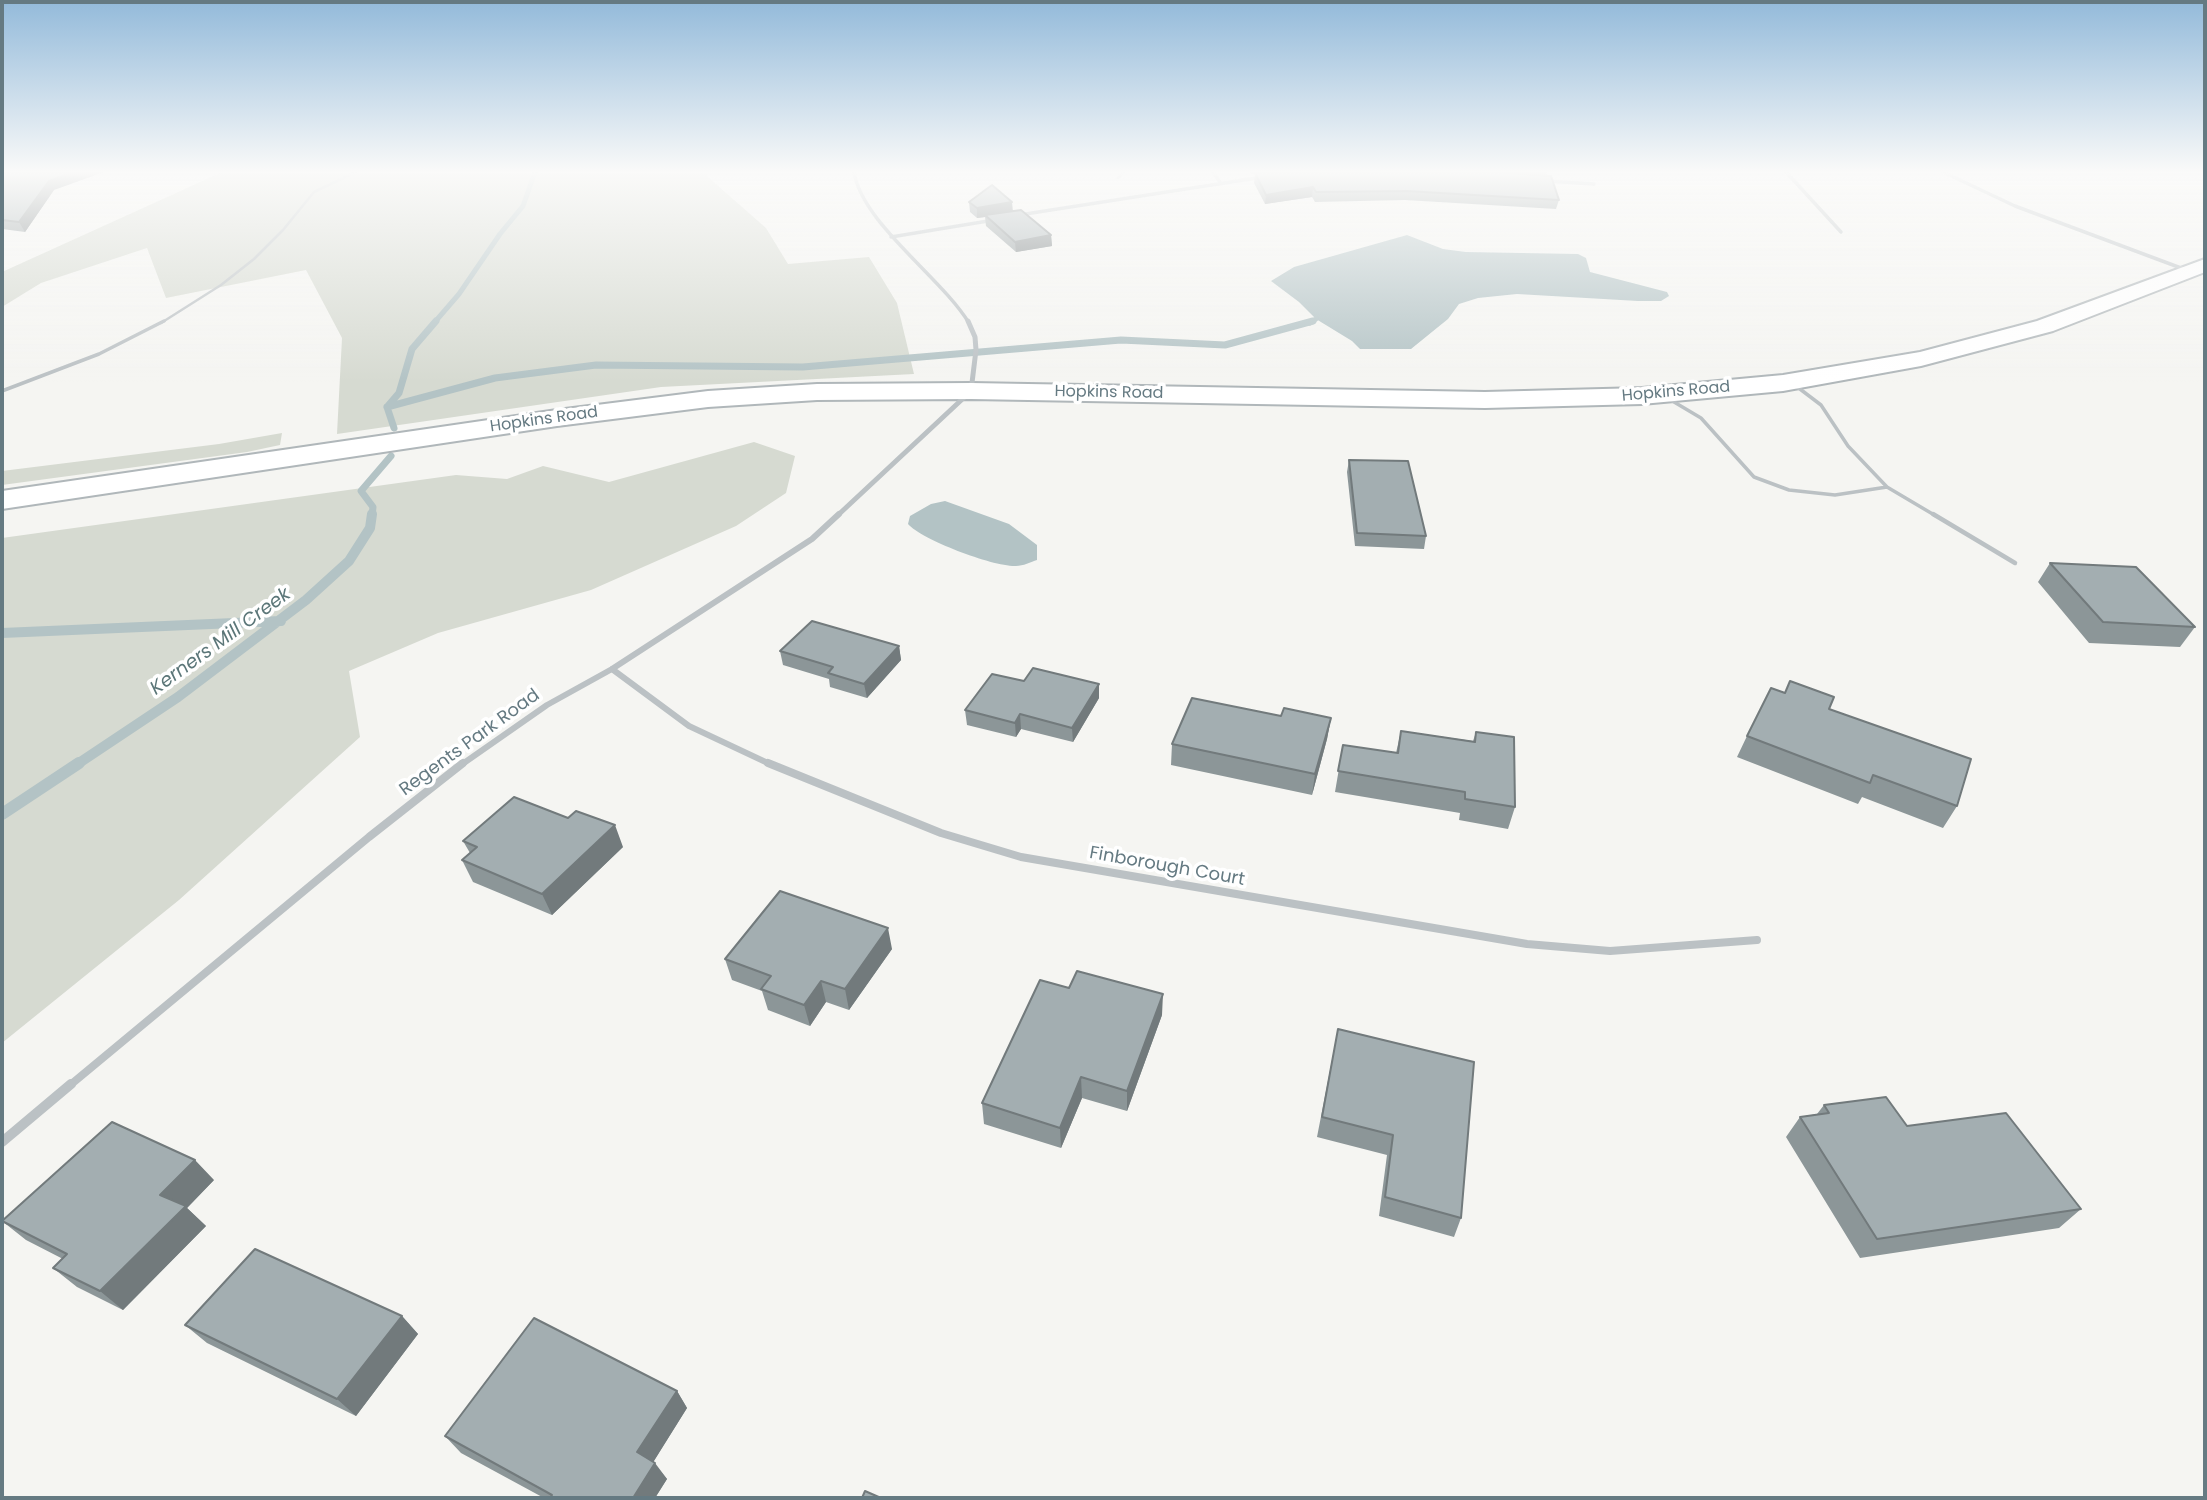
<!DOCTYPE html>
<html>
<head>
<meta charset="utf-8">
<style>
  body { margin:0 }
  #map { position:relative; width:2207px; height:1500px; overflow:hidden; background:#f5f5f2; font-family:Poppins,sans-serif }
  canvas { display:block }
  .frame { position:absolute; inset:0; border:4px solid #657a82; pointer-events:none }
</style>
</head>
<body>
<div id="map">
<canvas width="2207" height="1500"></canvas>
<div class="frame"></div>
</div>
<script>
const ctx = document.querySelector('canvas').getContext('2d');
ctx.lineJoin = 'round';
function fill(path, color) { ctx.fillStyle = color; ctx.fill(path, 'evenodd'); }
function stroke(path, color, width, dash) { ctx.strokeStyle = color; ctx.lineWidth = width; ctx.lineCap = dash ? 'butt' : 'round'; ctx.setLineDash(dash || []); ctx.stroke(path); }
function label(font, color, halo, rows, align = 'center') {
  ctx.font = font + ' Poppins,sans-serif'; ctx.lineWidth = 7; ctx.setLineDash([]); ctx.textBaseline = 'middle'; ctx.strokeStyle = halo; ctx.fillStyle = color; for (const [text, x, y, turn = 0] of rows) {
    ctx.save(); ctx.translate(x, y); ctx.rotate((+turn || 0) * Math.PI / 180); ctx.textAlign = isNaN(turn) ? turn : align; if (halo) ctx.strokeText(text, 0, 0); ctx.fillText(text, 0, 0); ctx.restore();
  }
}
const green = new Path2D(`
  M220,173H707L708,177L766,228L788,264L869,257L897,303L914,374L661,387L337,434L342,338L306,270L166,298L147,248L41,283L2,307V272Z
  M282,433L280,445L247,452L2,485V471L219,444Z
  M754,442L795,456L786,493L736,526L591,590L438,633L349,671L360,737L179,900L2,1043V538L456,475L507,479L543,466L609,482Z`);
const water = new Path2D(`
  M1407,235L1443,249L1466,252L1578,254L1586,258L1590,272L1667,292L1669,296L1661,301H1638L1517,294L1478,298L1459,304L1448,319L1411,349H1360L1352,341L1316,319L1299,302L1271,281L1294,267Z
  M945,501L1009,524L1037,545V560C1031,562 1023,566 1016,566C994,567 922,540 908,524L910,516L931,504Z`);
const streamFar3 = new Path2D(`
  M434,323L459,294L500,234L523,206L535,172
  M1310,323L1316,319`);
const streamFar2 = new Path2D(`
  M387,407L495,378L596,365L803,367L1121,340L1225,345L1313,321
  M387,407L399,393L412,349L436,321
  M387,407L394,428
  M372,516L373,507L361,491L391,456`);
const streamFar1 = new Path2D(`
  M2,633L281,621
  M76,765L178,697L306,600L349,561L370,528L372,514`);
const stream = new Path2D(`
  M2,814L79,763`);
const serviceFar2 = new Path2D(`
  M1118,178L1124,172
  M161,323L221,285L254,259L283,230L314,192L356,172`);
const serviceFar1 = new Path2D(`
  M1796,386L1821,405L1848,446L1887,487L1936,516
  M2,391L99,354L164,321
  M1669,399L1701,418L1754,477L1789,490L1835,495L1887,487`);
const service = new Path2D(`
  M1933,514L2015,563`);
const minorFar4 = new Path2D(`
  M854,172C862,223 941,277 969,323
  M1213,172L1220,182
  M1786,172L1841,232
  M1943,172L2015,206L2189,271
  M1546,181L1594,184
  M1019,215L1263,177
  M891,237L994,220`);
const minorFar3 = new Path2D(`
  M837,516L971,391L976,350L975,337L968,321`);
const minorFar2 = new Path2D(`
  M612,669L689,726L772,765
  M461,765L547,705L612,669L812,539L839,514`);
const minorFar1 = new Path2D(`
  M768,763L941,833L1021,857L1527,944L1610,951L1757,940
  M69,1086L369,837L463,763`);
const minor = new Path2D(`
  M2,1142L71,1084`);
const secondary = new Path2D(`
  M2205,259V272L2053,331L1921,366L1783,391L1642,404L1485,408L971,399L817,400L708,407L557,426L2,509V491L557,410L708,391L817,384L971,383L1485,392L1642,388L1783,375L1920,352L2037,321Z`);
const wall = new Path2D(`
  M2,172L54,190L25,232L2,229Z
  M1250,172H1547L1546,176L1559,200L1556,209L1405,200L1315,202L1312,197L1265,204L1254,183L1255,174H1251Z
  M969,202L1012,211L1051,235L1052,246L1016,252L986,226L985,217L977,218L970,212Z
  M1349,460L1426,536L1424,549L1355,546L1347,472Z
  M2050,563L2195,627L2180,647L2089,643L2038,582Z
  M899,646L901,660L867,698L830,687L829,679L783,665L780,651Z
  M1099,698L1073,742L1021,729L1016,737L967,725L965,710Z
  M1829,709L1957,806L1943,828L1862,797L1858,804L1737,757L1747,736Z
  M1281,716L1331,718L1327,739L1312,795L1171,765L1172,744Z
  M1401,731L1473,741L1476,732L1515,807L1508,829L1459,820L1460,813L1335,792L1343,745L1396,753Z
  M463,841L623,847L552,915L473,882L462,860L470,853Z
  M892,949L849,1010L826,1002L810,1026L768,1010L762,991L732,980L725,959Z
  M1162,1015L1127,1111L1082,1098L1061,1148L984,1124L982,1103Z
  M1338,1029L1461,1218L1454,1237L1379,1216L1387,1155L1317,1137Z
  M1824,1105L1907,1126L2081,1209L2059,1228L1860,1258L1786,1137L1800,1117L1817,1114Z
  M214,1180L187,1208L206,1226L123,1310L77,1287L53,1268L63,1259L26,1240L2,1221Z
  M402,1316L418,1334L356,1416L207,1343L185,1325Z
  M677,1391L687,1408L653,1462L667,1479L655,1498H544L461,1453L445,1436Z`);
const shadedWall = new Path2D(`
  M74,172H104L54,190L25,232L19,222L49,181Z
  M1313,187L1312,197L1265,204L1266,195Z
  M1012,202L1013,212L985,215V217L977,218V208Z
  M1051,235L1052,246L1016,252L1015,242Z
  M899,646L901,660L867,698L864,684Z
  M1099,684V698L1073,742L1072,728Z
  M1020,714L1021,729L1016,737L1015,723Z
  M1331,718L1327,739L1312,795L1315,774Z
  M615,825L623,847L552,915L542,894Z
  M888,928L892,949L849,1010L845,989Z
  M821,981L826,1002L810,1026L804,1005Z
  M1163,994L1162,1015L1127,1111V1091Z
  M1081,1077L1082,1098L1061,1148L1060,1128Z
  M195,1160L214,1180L187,1208L206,1226L123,1310L100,1291L160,1195Z
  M402,1316L418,1334L356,1416L337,1399Z
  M677,1391L687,1408L649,1469L637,1452Z
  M655,1463L667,1479L655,1498H633Z`);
const building = new Path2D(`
  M2,172H74L49,181L19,222L2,220Z
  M1263,172H1500L1551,176L1559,200L1407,191L1316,192L1313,187L1266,195L1255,173Z
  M992,185L1012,202L977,208L969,202Z
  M1021,210L1051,235L1015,242L985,215Z
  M1349,460L1408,461L1426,536L1357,533Z
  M2050,563L2136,567L2195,627L2103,622Z
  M812,621L899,646L864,684L828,673L833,667L780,651Z
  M1033,668L1099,684L1072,728L1020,714L1015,723L965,710L992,674L1024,681Z
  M1790,681L1834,697L1829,709L1971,759L1957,806L1873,775L1870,783L1747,736L1771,688L1785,693Z
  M1192,698L1281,716L1284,708L1331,718L1315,774L1172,744Z
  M1401,731L1475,742L1476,732L1514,737L1515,807L1465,799V792L1338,771L1343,745L1398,753Z
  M514,797L568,818L576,811L615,825L542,894L462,860L477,847L463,841Z
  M780,891L888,928L845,989L821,981L804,1005L761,989L771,976L725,959Z
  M1077,971L1163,994L1127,1091L1081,1077L1060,1128L982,1103L1040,980L1069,988Z
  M1338,1029L1474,1062L1461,1218L1385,1197L1393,1135L1322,1117Z
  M1886,1097L1907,1126L2006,1113L2081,1209L1877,1239L1800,1117L1829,1113L1824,1105Z
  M112,1122L195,1160L160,1195L186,1206L100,1291L53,1268L67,1254L2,1221Z
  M255,1249L402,1316L337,1399L185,1325Z
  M534,1318L677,1391L637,1452L655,1463L633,1498H550L552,1495L445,1436Z
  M865,1491L881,1498H862Z`);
const farStreetnames = [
  ["Hopkins Road",1676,392,-5],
  ["Hopkins Road",1109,393,1],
  ["Hopkins Road",544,420,-8]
];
const streetNames = [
  ["Regents Park Road",470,743,-36],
  ["Finborough Court",1167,867,10]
];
const waterNames = [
  ["Kerners Mill Creek",221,642,-36]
];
fill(green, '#d6dad1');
fill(water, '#b3c3c5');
stroke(streamFar3, '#b3c3c5', 5);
stroke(streamFar2, '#b3c3c5', 7);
stroke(streamFar1, '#b3c3c5', 10);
stroke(stream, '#b3c3c5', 12);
stroke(secondary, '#b0b7ba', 4);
stroke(serviceFar2, '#bbc1c4', 2.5);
stroke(serviceFar1, '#bbc1c4', 3.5);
stroke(service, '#bbc1c4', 4.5);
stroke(minorFar4, '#bbc1c4', 3.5);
stroke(minorFar3, '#bbc1c4', 5);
stroke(minorFar2, '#bbc1c4', 6);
stroke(minorFar1, '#bbc1c4', 8);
stroke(minor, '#bbc1c4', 10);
fill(secondary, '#fff');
fill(wall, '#8c9698');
fill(shadedWall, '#727a7c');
fill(building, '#a3aeb1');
stroke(building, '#727a7c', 2);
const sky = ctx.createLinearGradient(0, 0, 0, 382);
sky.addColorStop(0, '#93bada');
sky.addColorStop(0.45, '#fafaf9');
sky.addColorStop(1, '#fafaf900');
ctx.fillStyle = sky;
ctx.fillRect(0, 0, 2207, 382);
label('16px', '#657a82', '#fff', farStreetnames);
label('18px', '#657a82', '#fff', streetNames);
label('italic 19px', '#5b7678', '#fff', waterNames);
</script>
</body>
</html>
